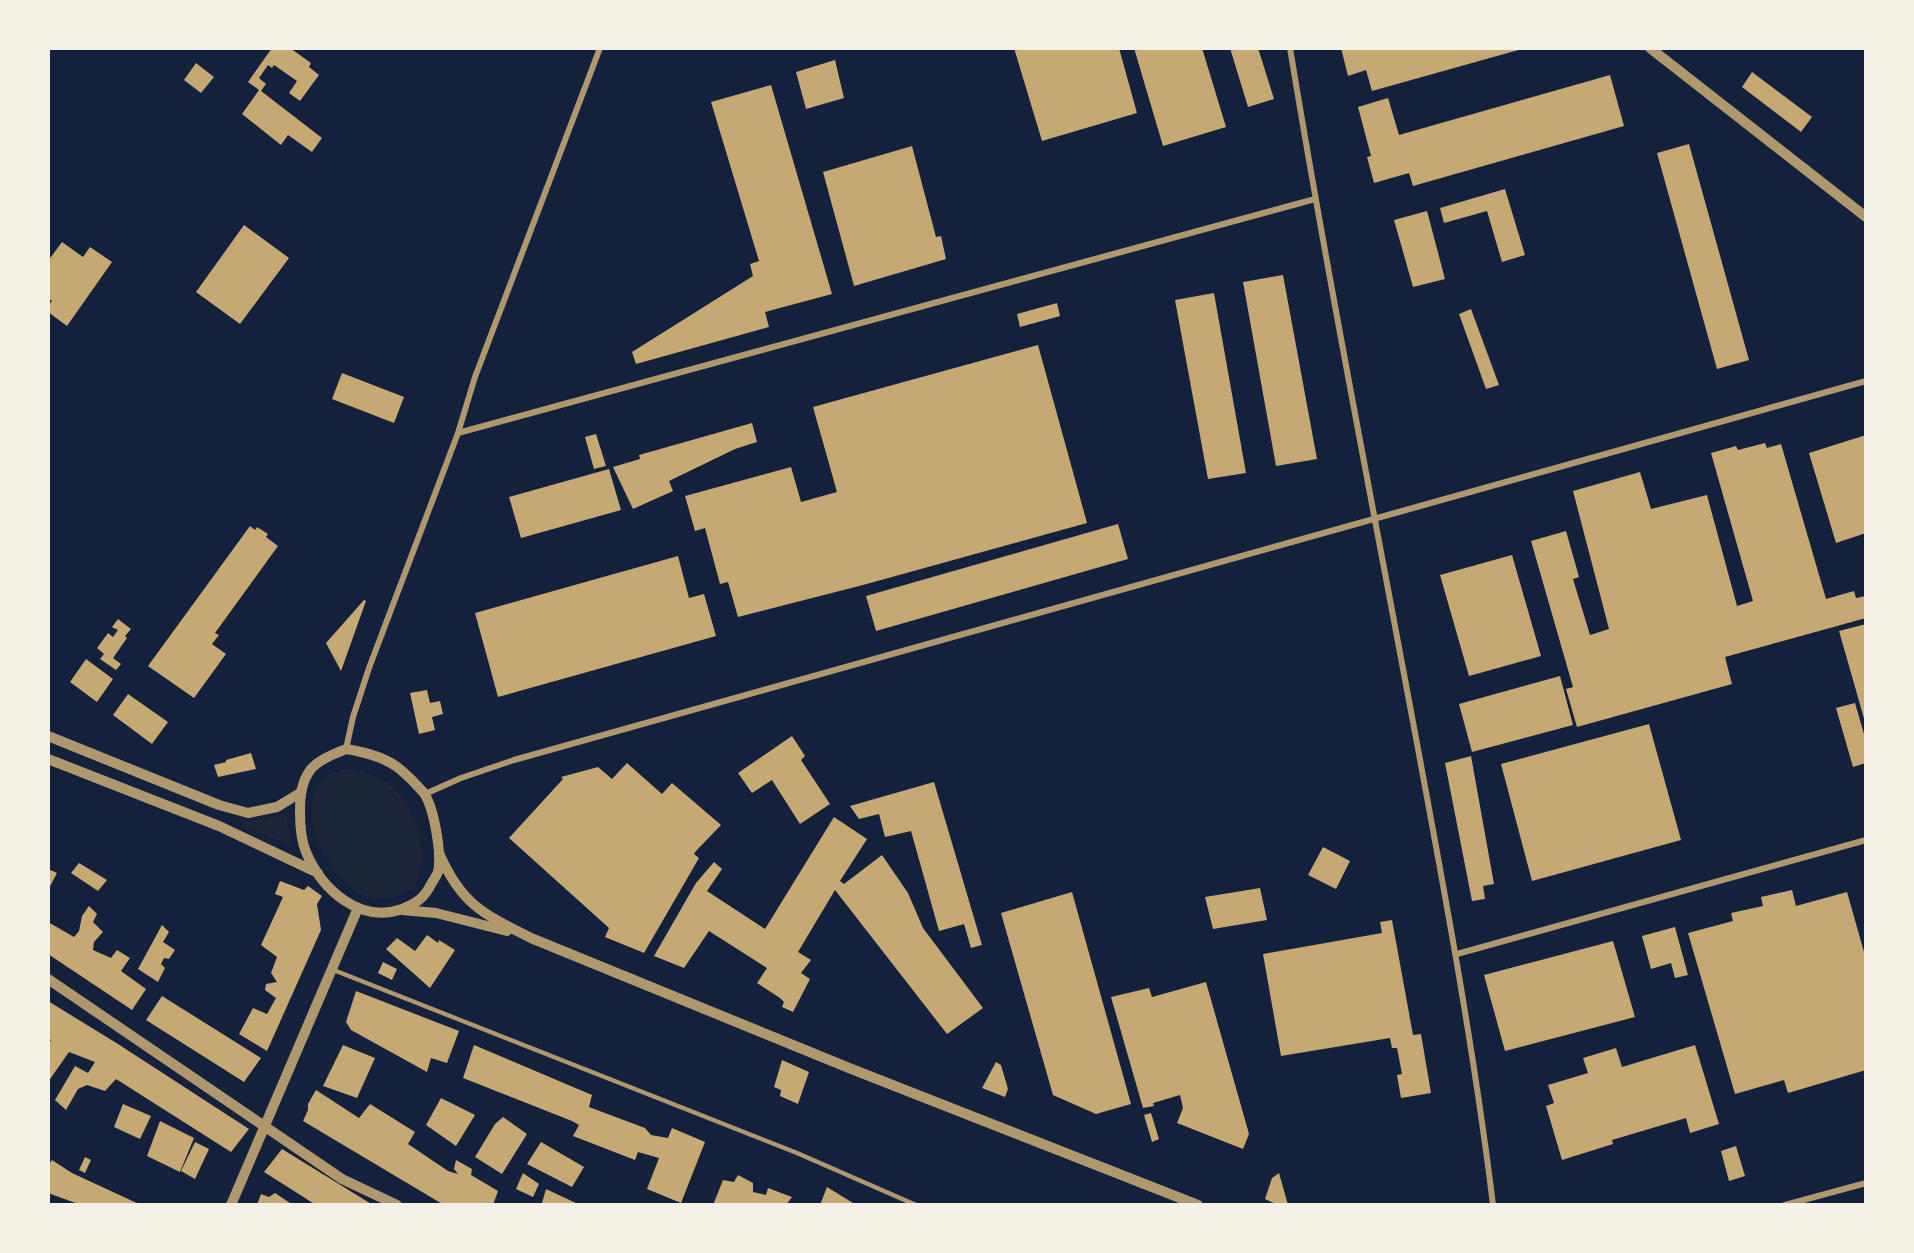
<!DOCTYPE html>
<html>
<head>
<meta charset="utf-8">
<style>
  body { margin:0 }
  #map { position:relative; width:1914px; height:1253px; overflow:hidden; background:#14213d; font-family:Karla,sans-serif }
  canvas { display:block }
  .frame { position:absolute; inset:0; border:50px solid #f6f1e7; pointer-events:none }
</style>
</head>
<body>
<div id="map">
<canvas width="1914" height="1253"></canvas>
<div class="frame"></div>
</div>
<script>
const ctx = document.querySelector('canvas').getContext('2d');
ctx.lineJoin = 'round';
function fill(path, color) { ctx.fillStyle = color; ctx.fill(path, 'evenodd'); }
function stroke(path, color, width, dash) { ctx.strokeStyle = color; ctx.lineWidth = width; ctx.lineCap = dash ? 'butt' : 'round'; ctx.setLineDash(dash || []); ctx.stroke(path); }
const green = new Path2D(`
  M351,769C368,771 383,778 396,790C419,811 438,879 402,895C341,923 282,804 329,775C336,771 343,770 351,769Z
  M286,814L291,842L289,844L242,826L244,822Z`);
const building = new Path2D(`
  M272,48H290L311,63L309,67L319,75L300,101L289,93L297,81L274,65L272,68L268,65L259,78L266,84L261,91L322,138L312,152L288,135L281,145L242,114L259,90L248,82Z
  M1014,48H1119L1137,113L1042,141Z
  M1134,48H1202L1226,127L1163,146Z
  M1230,48H1258L1274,99L1248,107Z
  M1341,48H1522V49L1372,91L1366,70L1348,76Z
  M835,60L844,98L806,109L796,72Z
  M196,63L214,77L201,93L184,80Z
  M1752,72L1812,117L1801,132L1742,87Z
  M1610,75L1624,126L1413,186L1409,173L1374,183L1367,157L1371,156L1358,107L1388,98L1399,135Z
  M771,85L832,294L765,312L769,327L636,364L632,352L753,276L750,264L759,261L711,102Z
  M1689,144L1749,360L1717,369L1657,153Z
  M912,146L936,237L941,236L946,259L854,286L823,172Z
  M1505,189L1525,255L1502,262L1487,211L1444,223L1440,208Z
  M1427,211L1445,279L1413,287L1394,220Z
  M244,225L289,258L240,324L196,292Z
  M62,242L83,257L90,247L112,262L67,326L48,312V306L52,301L48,298V261Z
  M1283,275L1317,459L1276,466L1243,282Z
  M1214,293L1246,473L1208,479L1175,300Z
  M1057,303L1060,316L1020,327L1017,314Z
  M1471,309L1499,385L1486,389L1459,314Z
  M1038,345L1087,523L863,585L738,617L728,582L720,584L705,528L695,531L685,496L791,467L801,502L837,492L813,407Z
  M342,373L404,397L394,423L332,399Z
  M752,423L757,442L735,449L669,481L673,491L633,509L613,467L640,459L639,455Z
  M596,434L606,466L594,469L585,437Z
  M1866,435V533L1836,543L1809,453Z
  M1765,443L1767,448L1781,444L1826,599L1854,591L1856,598L1866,596V618L1725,657L1732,684L1577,727L1566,689L1573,687L1531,541L1566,531L1579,577L1573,579L1590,635L1609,629L1573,491L1640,472L1651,509L1707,495L1737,606L1753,601L1711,453L1736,446L1738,450Z
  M609,469L621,510L521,538L509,497Z
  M1118,524L1128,559L876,631L866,596Z
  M250,526L255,530L257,527L268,534L266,537L278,546L215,633L219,635L212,644L226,654L194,698L148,666Z
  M1512,555L1541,656L1469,676L1440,575Z
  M678,556L689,598L704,594L716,636L498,697L475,613Z
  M364,600L366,601L341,671L326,643Z
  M118,619L131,629L125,636L127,638L113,658L121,664L116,670L100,659L104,654L97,648L108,633L113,637L118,630L112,627Z
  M1866,624V722H1865L1839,631Z
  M86,659L113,679L97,702L70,682Z
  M1560,676L1573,725L1472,752L1459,704Z
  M427,690L430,703L440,701L443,714L432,717L435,730L419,734L410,693Z
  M128,694L168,722L152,744L113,715Z
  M1855,703L1866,741V763L1853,767L1836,708Z
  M1649,724L1681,840L1532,881L1501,764Z
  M792,736L805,756L801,760L830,804L800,824L772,780L752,793L738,773Z
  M251,753L256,769L218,777L214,765L226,762V760Z
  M1471,756L1494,884L1483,886L1485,899L1472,901L1445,763Z
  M627,763L662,794L672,783L721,825L696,851L694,854L699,858L644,953L605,937L609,928L509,838L563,779L561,777L598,767L612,779Z
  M934,782L982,945L971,948L964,924L939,931L911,831L885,837L879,814L859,819L850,806Z
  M834,817L867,839L840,881L844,884L882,855L908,893L923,928L983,1008L947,1034L835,890L798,952L811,960L801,973L810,979L793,1012L782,1007L784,1002L780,998L757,983L767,968L709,931L684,968L654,956L696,883L714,862L722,869L707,891L765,929Z
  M1323,847L1350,861L1336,889L1308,875Z
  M79,863L107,880L98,891L71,873Z
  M48,869L57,873L48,890Z
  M280,881L304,890L308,886L322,896L317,904L321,930L267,1051L239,1034L253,1008L267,1014L276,998L265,990L266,984L277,982L271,973L277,957L261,945L283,897L275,894Z
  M1260,888L1267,920L1213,929L1205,897Z
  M1792,890L1796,906L1847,892L1866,959V1058L1864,1059L1866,1070L1788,1093L1784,1080L1735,1094L1688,933L1733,921L1731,913L1763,906L1761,897Z
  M1072,892L1131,1104L1096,1114L1053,1095L1001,913Z
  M89,906L97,914L93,922L103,932L94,942L93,950L111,958L117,950L130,958L121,971L146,989L132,1010L48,954V922L74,937L79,931L82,916Z
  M1392,920L1413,1035L1421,1034L1431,1093L1401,1098L1397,1075L1402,1074L1397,1048H1392L1390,1038L1281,1056L1263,954L1382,933L1380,922Z
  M162,925L169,932L163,942L175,950L169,959L164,958L161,964L165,968L158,982L138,969Z
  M1675,927L1688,975L1675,978L1671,963L1651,969L1642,936Z
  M427,935L438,943L439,940L455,950L430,988L386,949L397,938L415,951Z
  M1613,941L1635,1017L1505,1051L1484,975Z
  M383,962L397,969L392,980L378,973Z
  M1206,982L1249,1134L1243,1149L1177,1123L1183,1108L1180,1095L1153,1103L1154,1106L1143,1108L1111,997L1149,988L1152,997Z
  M356,991L459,1031L447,1063L431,1058L427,1072L351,1030L346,1022Z
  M162,996L261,1058L244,1082L146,1020Z
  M48,1001L118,1044L249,1129L231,1152L116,1079L105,1091L87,1085L78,1089L66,1110L55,1100L75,1066L88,1073L95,1062L69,1052L48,1082V1046L51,1040L48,1038Z
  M343,1045L375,1058L357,1098L323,1086Z
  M474,1045L592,1095L589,1107L645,1128L651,1135L668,1138L672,1128L705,1142L681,1203L647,1189L659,1158L638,1152L635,1160L573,1136L579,1125L572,1121L463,1078Z
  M1695,1045L1719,1124L1690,1133L1686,1118L1612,1140L1613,1144L1562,1160L1546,1106L1554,1103L1548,1085L1588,1073L1583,1058L1616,1048L1622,1067Z
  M782,1060L809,1072L798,1104L780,1096L781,1090L774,1087Z
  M996,1062L1001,1065L1008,1089L1005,1097L982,1088Z
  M316,1090L359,1118L370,1104L415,1132L408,1144L448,1171L458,1174L454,1169L456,1160L472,1169L471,1175L498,1191L493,1205H444L303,1121L308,1110V1104Z
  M441,1098L475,1115L456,1146L426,1125Z
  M123,1104L151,1116L140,1139L114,1127Z
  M1151,1113L1159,1139L1152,1142L1144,1115Z
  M503,1117L527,1134L502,1174L475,1157L495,1124Z
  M160,1121L194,1138L180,1172L147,1156Z
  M195,1142L209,1149L195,1179L181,1171Z
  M541,1142L584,1167L572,1187L527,1164Z
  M1736,1146L1745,1176L1729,1181L1721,1151Z
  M282,1149L373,1205H316L264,1172Z
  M85,1157L91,1160L85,1173L79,1170Z
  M52,1160L72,1173L141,1205H81L48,1193V1166Z
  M523,1173L539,1184L533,1197L516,1189Z
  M1279,1173L1288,1205H1278L1265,1199L1272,1178Z
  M738,1175L753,1183V1192L766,1195L768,1188L792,1197L786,1205H713L723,1180L734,1182Z
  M827,1187L853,1203V1205H820Z
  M546,1189L580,1205H550L542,1203Z
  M275,1193L293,1205H257L261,1194L269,1197Z`);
const service = new Path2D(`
  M331,969L797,1153L916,1205`);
const minor = new Path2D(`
  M1290,48C1327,273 1371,497 1413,722C1443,883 1473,1042 1493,1205
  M458,433L1315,199
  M346,749L353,717L369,668L458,433L475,377L600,48
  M425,794L461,778L514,760L1866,381
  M1457,954L1866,840
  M1785,1205L1866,1183`);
const tertiary = new Path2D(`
  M1650,48L1866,217
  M48,736L219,805L248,813L277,807L300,793
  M346,749C365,752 386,757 401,770C408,776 417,785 423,792C434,806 442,854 438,872C436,877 432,882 429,888C422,900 414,904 402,909C360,924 322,890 306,852C301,840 300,826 300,812C300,797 301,782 311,769C320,759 334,754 346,749Z
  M48,759L219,826L318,873
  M439,853C461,904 483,914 531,938L849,1068L1198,1205
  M402,910L436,913L507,931
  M48,979L342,1179L397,1205
  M231,1205L358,908`);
fill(green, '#1d2539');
fill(building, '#c6a872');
stroke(service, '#b1986c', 4.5);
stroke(minor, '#b1986c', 6);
stroke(tertiary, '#b1986c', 10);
</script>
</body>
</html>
